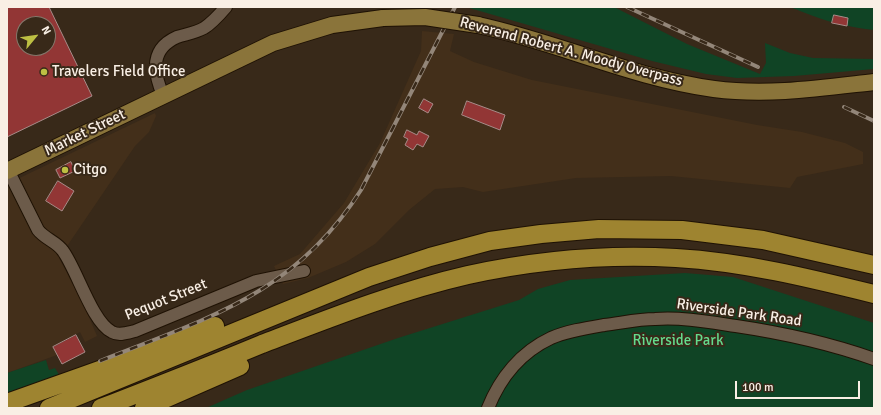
<!DOCTYPE html>
<html>
<head>
<meta charset="utf-8">
<style>
  body { margin:0 }
  #map { position:relative; width:881px; height:415px; overflow:hidden; background:#382919; font-family:Signika,sans-serif }
  canvas { display:block }
  .frame { position:absolute; inset:0; border:8px solid #f9efe5; pointer-events:none }
  .north { position:absolute; left:16px; top:16px; width:40px; height:40px; box-sizing:border-box; background:#382919; border:1px solid #85786b; border-radius:50%; rotate:61deg; font-size:11px; font-weight:700; line-height:16px; text-align:center; color:#f9efe5 }
  .north::after { content:''; display:block; margin:auto; width:14px; height:18px; background:#bdbf43; clip-path:polygon(50% 0,100% 100%,50% 72%,0 100%) }
  .scale { position:absolute; left:735px; top:381px; width:125px; height:18px; box-sizing:border-box; border:2px solid #f9efe5; border-top:0; padding-left:5px; font-size:12px; line-height:14px; white-space:nowrap; color:#f9efe5; -webkit-text-stroke:3px #382919; paint-order:stroke }
</style>
</head>
<body>
<div id="map">
<canvas width="881" height="415"></canvas>
<div class="frame"></div>
<div class="north">N</div>
<div class="scale">100 m</div>
</div>
<script>
const ctx = document.querySelector('canvas').getContext('2d');
ctx.lineJoin = 'round';
function fill(path, color) { ctx.fillStyle = color; ctx.fill(path, 'evenodd'); }
function stroke(path, color, width, dash) { ctx.strokeStyle = color; ctx.lineWidth = width; ctx.lineCap = dash ? 'butt' : 'round'; ctx.setLineDash(dash || []); ctx.stroke(path); }
function label(font, color, halo, rows, align = 'center') {
  ctx.font = font + ' Signika,sans-serif'; ctx.lineWidth = 4; ctx.setLineDash([]); ctx.textBaseline = 'middle'; ctx.strokeStyle = halo; ctx.fillStyle = color; for (const [text, x, y, turn = 0] of rows) {
    ctx.save(); ctx.translate(x, y); ctx.rotate((+turn || 0) * Math.PI / 180); ctx.textAlign = isNaN(turn) ? turn : align; if (halo) ctx.strokeText(text, 0, 0); ctx.fillText(text, 0, 0); ctx.restore();
  }
}
const built = new Path2D(`
  M422,31L454,34L450,51L474,62L532,80L757,125L802,132L845,143L863,152V164L797,177L790,188L671,176L576,178L483,192L463,187L435,189L409,210L375,244L346,262L308,278L283,284L274,266L300,254L344,203L380,143L421,51Z
  M155,113L156,116L149,132L135,146L59,258L83,303L97,336L85,342L80,332L53,347L57,355L7,373V184Z`);
const green = new Path2D(`
  M466,7H614L687,44L760,74L766,63L765,43L790,53L813,58L874,59V69L794,76L737,78L706,74L652,61Z
  M790,7H874V30C840,26 822,20 790,7Z
  M685,273L733,277L874,323V408H206L247,390L398,338L519,300L538,289L570,280Z
  M46,360L49,370L55,368L61,378L7,397V373Z`);
const building = new Path2D(`
  M7,7H49L92,96L7,137ZM24,24H48V48H24Z
  M834,15L848,18L847,26L832,23Z
  M424,99L433,104L428,113L419,108Z
  M467,101L505,115L500,130L462,115Z
  M407,130L417,135L419,131L429,136L423,147L417,144L413,150L405,145L408,139L404,137Z
  M71,162L75,171L60,178L56,170Z
  M58,181L74,191L62,211L46,201Z
  M76,335L85,352L62,364L53,347Z`);
const minor = new Path2D(`
  M163,95C153,72 150,49 177,37C186,34 195,33 204,28C212,23 220,14 226,7
  M8,170L38,230C45,239 57,242 63,251C77,270 92,322 112,332C119,336 127,333 135,331L256,281L304,271
  M488,408C500,378 521,352 551,338C567,331 586,328 604,325C621,323 638,319 655,319C682,317 709,322 736,326C783,333 829,343 874,359`);
const major = new Path2D(`
  M478,25C557,42 633,78 714,89C768,96 821,88 874,82
  M7,171L273,43L332,25L383,18`);
const highway = new Path2D(`
  M7,403L125,361L215,326
  M49,408L369,277L430,257L490,241L541,234L599,229L682,230L763,240L874,265
  M101,408C155,387 209,366 262,344C330,318 398,291 468,275C537,260 607,254 676,258C744,262 809,278 874,294
  M144,408L240,366`);
const rail = new Path2D(`
  M627,7L758,67
  M844,107L874,121
  M100,361C208,318 295,294 361,190L455,7`);
const majorBridge = new Path2D(`
  M383,18L425,17L478,25`);
const markers = [
  [44,72,4,"#bdbf43"],
  [65,170,4,"#bdbf43"]
];
const streetNames = [
  ["Reverend Robert A. Moody Overpass",571,52,15],
  ["Market Street",85,133,-26],
  ["Pequot Street",166,300,-22],
  ["Riverside Park Road",739,313,8]
];
const poiNames = [
  ["Travelers Field Office",52,72],
  ["Citgo",73,170]
];
const parkNames = [
  ["Riverside Park",678,341]
];
fill(built, '#432f1a');
fill(green, '#104425');
fill(building, '#923635');
stroke(building, '#a78b88', 1);
stroke(minor, '#1f1204', 14);
stroke(major, '#1f1204', 18);
stroke(highway, '#1f1204', 20);
stroke(minor, '#6c5b4a', 12);
stroke(major, '#8a743a', 16);
stroke(highway, '#9e8430', 18);
stroke(rail, '#938679', 4);
stroke(rail, '#382919', 2.5, [8]);
stroke(majorBridge, '#1f1204', 18, []);
stroke(majorBridge, '#8a743a', 16);
for (const [x, y, r, color] of markers) { const dot = new Path2D(); dot.arc(x, y, r, 0, 2 * Math.PI); ctx.fillStyle = color; ctx.fill(dot); stroke(dot, '#382919', 1.5); }
label('15px', '#f9efe5', '#382919', streetNames);
label('15px', '#f9efe5', '#382919', poiNames, 'left');
label('15px', '#64db8d', '#382919', parkNames);
</script>
</body>
</html>
